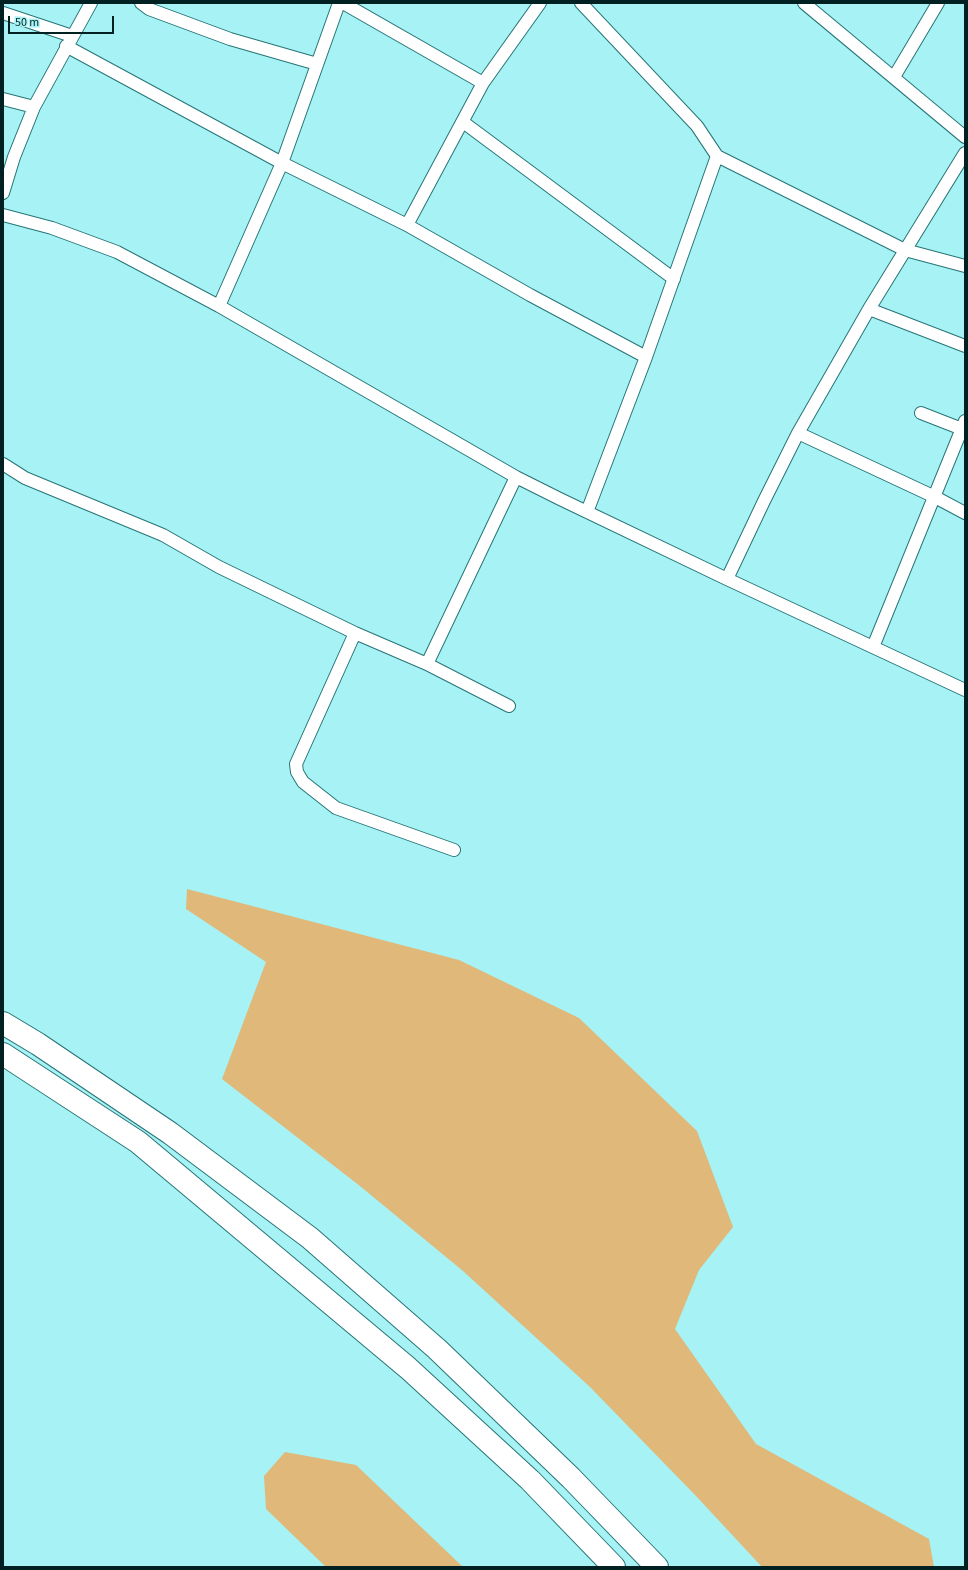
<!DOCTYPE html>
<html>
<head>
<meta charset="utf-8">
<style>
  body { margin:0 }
  #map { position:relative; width:968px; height:1570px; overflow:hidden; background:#a6f2f4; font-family:"Source Sans 3",sans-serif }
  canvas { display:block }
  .frame { position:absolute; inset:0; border:4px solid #012021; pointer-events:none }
  .scale { position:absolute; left:8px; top:16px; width:106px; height:18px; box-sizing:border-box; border:2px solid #012021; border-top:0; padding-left:5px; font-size:12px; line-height:14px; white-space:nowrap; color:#012021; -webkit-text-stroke:3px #a6f2f4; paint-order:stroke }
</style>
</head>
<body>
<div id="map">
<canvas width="968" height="1570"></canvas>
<div class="frame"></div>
<div class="scale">50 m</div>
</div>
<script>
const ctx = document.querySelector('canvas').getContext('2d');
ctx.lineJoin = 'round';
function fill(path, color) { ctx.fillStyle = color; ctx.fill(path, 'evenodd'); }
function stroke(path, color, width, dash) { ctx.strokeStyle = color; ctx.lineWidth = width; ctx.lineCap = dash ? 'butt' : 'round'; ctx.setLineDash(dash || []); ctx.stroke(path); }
const green = new Path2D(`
  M187,889L459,960L579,1018L697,1131L733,1227L699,1270L675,1329L756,1444L929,1539L934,1567H762L697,1497L589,1386L463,1271L360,1186L222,1079L266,962L186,909Z
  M285,1452L356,1465L463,1567H326L266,1509L264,1476Z`);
const street = new Path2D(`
  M141,3L149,9L230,39L317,64
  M343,3L483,83
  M581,3L697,126L717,156L905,250L965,266
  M804,3L965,137
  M3,13L72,36
  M66,46L282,163L407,225L530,295L646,357
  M894,77L938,3
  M3,99L34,107
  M463,122L674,279
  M3,193L14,157L34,107L91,3
  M3,215L52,228L117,252L219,306L516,477
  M407,225L483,83L540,3
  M219,306L282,163L339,3
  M869,309L965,346
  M921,413L962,429
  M798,433L869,309L965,153
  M3,464L25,478L163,535L219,567L355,633L427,664L516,477L560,499L727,579L965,690
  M587,512L646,357L717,156
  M727,579L764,501L798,433L935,497L965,513
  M355,633L296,764L297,772L303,782L336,808L454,850
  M873,647L965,421
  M427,664L509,706`);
const highway = new Path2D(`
  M3,1023L38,1044L170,1133L310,1238L437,1349L571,1478L657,1567
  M3,1054L138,1142L408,1368L530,1480L614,1567`);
fill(green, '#e0b879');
stroke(street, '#277577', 14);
stroke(highway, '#277577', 24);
stroke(street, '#fff', 12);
stroke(highway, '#fff', 22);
</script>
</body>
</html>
